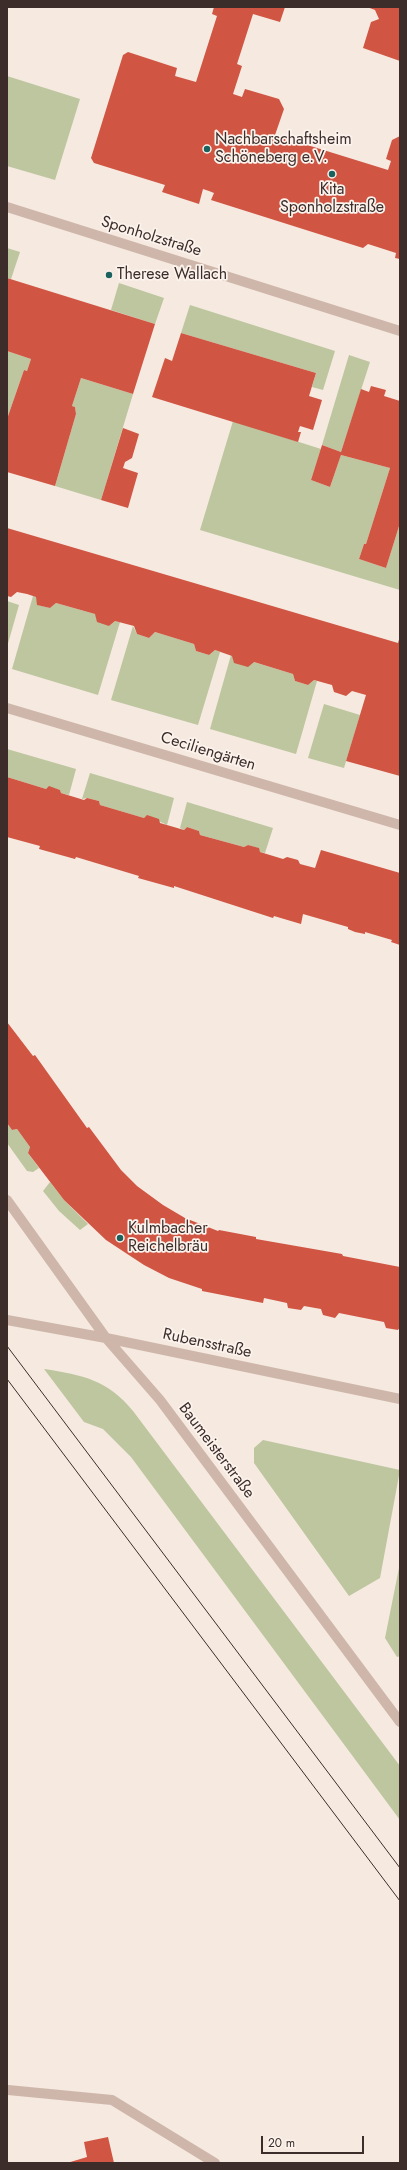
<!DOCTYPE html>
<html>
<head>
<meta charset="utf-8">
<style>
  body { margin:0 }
  #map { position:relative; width:407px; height:2170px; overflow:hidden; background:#f5e9e0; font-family:Jost,sans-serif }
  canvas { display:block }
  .frame { position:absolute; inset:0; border:8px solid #3c2d2a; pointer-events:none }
  .scale { position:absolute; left:261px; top:2136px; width:103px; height:18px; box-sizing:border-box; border:2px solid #3c2d2a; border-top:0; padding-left:5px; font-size:12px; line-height:14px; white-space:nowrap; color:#3c2d2a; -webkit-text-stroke:3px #fcf3ed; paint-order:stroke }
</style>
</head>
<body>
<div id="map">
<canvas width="407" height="2170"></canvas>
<div class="frame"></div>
<div class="scale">20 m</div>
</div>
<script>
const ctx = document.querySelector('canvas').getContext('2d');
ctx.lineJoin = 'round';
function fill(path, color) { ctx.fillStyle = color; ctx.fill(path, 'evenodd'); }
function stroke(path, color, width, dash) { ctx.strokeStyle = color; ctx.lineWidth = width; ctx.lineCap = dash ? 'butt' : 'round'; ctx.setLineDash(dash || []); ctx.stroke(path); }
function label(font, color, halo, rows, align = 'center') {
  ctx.font = font + ' Jost,sans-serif'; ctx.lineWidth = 3.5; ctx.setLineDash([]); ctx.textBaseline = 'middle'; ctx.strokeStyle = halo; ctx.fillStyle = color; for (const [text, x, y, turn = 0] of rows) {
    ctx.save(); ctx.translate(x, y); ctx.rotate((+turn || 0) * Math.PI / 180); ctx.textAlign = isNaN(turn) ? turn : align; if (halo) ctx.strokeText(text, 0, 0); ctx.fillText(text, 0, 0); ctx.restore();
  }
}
const green = new Path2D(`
  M7,76L80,99L55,180L7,166Z
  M7,248L20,252L11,279L7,278Z
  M119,283L164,298L155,324L111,310Z
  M190,305L335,351L323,390L312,387L316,373L181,333Z
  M7,351L31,359L27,371L24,370L7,419Z
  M349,355L370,362L341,452L322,445Z
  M81,378L133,394L101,500L55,486L76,414L75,407L72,406Z
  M233,421L321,449L311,480L330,487L341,455L390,468L366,544H364L359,559L386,568L400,523V590L200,530Z
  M33,596L36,597L38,605L50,608L56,603L95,614L109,626L115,621L120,622L98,695L12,669Z
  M7,601L19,605L7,647Z
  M133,626L137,634L149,638L155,632L194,644L196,651L209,655L215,650L220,652L198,725L111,700Z
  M231,655L293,674L295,681L308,685L314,680L317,681L296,754L210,729Z
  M324,704L360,715L344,768L308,758Z
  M7,749L76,769L69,795L61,793L60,790L49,787L46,789L7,777Z
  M90,773L174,798L167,825L148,816L144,818L100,805L99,801L87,798L82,799Z
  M187,802L273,828L265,853L260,852L258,848L248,845L244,847L200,835L199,831L187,827L184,830L180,828Z
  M7,1123L12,1130L17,1129L30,1147L28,1153L39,1168L33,1172L27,1171L7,1143Z
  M50,1182L64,1200L88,1224L80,1230L59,1211L43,1191Z
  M44,1369C83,1375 108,1380 133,1411L400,1766V1820L131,1457L103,1429L84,1422Z
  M263,1440L400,1470L380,1578L349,1596L254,1463V1448Z
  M400,1563V1656L397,1657L385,1638Z`);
const building = new Path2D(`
  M214,7H285L280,22L253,14L237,64L242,66L233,94L242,97L245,89L279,99L284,109L275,135L388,170L391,161L386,159L392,140L400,136V259L395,258L396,253L368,244L363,248L211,200L214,193L209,191L203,189L199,204L162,192L165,185L94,163L91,158L123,55L128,52L177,68L175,76L196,82L217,16L212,14Z
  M367,7H400V61L363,48L371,22L379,19L375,10Z
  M7,278L155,324L133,394L81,378L72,406L75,407L76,414L55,486L7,472V419L24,370L27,371L31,359L7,351Z
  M181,333L316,373L309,396L322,400L313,430L300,426L298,432H301L298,442L152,397L165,358L172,361Z
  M371,386L386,390L384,396L400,401V523L386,568L359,559L364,544H366L390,468L341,455L330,487L311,480L322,445L341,452L361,389L369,392Z
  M123,428L139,434L132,458L125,462L123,468L138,473L128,508L101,500Z
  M7,528L398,643L400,636V776L346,761L366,695L352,691L346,696L334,692L332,685L314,680L308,685L295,681L293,674L254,662L248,667L234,663L232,656L215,650L209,655L196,651L194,644L155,632L149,638L137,634L134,626L115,621L109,626L97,622L95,614L56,603L50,608L37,605L36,597L27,594L17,592L11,597L7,596Z
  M7,777L46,789L49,786L60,790L61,793L84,800L87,798L99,801L100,805L144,818L147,815L159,819L160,823L184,830L187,827L199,831L200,835L244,847L248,845L259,848L260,852L283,859L287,857L298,860L300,864L315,868L321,850L400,873V945L391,942L392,940L365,932V934L355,932L348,929V927L303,914L301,924L274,916L273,918L174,886V888L138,878L139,876L76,857L75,859L39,849L40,846L7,837Z
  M7,1022L33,1056L35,1055L87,1128L89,1127L121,1170L137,1186L163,1205L185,1218L218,1231L219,1230L256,1237V1239L342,1254L343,1256L400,1267V1327L398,1330L386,1328L384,1322L339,1313L335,1318L323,1315L321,1309L304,1306L301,1310L288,1308L287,1303L264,1298L263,1303L202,1291V1289L169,1278L144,1265L106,1240L64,1200L28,1153L30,1147L17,1129L12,1130L7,1123Z
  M108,2137L114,2163H67L87,2157L84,2142Z`);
const minor = new Path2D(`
  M7,207L400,331
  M7,708L400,825
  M7,1200L106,1338L160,1400L400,1722
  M7,1320L106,1338L400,1399
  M8,2090L112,2100L215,2163`);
const tram = new Path2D(`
  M7,1346L400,1868
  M7,1379L400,1901`);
const markers = [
  [207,149,4,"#1b625e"],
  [332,174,4,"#1b625e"],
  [109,275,4,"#1b625e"],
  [120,1238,4,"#1b625e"]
];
const poiNames = [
  ["Nachbarschaftsheim",215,140],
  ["Schöneberg e.V.",215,158],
  ["Kita",332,190,"center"],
  ["Sponholzstraße",332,208,"center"],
  ["Therese Wallach",117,275],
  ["Kulmbacher",128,1229],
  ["Reichelbräu",128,1247]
];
const streetNames = [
  ["Sponholzstraße",151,237,17],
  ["Ceciliengärten",208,752,17],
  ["Rubensstraße",207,1344,12],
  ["Baumeisterstraße",216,1451,53]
];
fill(green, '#bdc69e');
fill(building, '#d05543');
stroke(minor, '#cfb6aa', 10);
stroke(tram, '#3c2d2a', 1);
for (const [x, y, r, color] of markers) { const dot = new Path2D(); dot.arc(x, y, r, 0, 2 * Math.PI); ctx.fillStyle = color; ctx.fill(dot); stroke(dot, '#fcf3ed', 1.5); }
label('16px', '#3c2d2a', '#fcf3ed', poiNames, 'left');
label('16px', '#3c2d2a', '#fcf3ed', streetNames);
</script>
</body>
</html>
